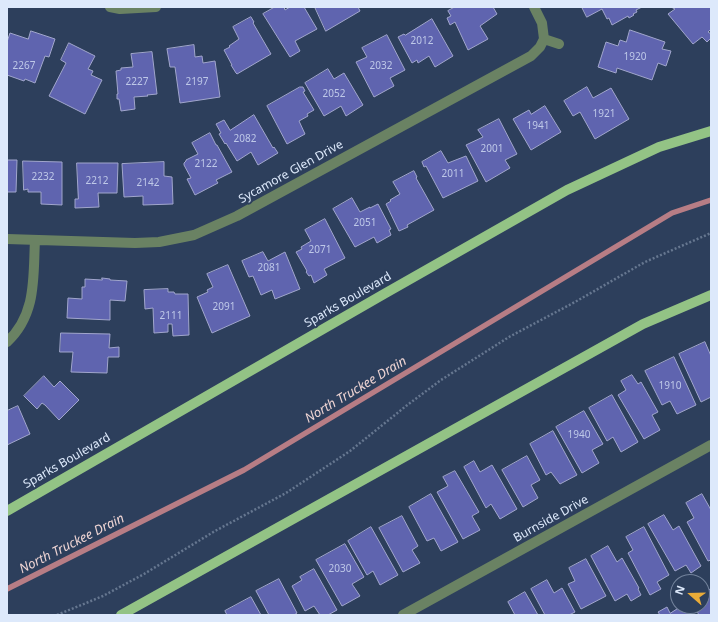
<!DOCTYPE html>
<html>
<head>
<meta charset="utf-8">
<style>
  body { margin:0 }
  #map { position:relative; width:718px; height:622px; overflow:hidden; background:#2d3f5c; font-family:"Noto Sans",sans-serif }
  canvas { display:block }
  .frame { position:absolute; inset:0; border:8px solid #dde9fb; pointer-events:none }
  .north { position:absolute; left:670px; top:574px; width:40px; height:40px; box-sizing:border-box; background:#2d3f5c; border:1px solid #73839c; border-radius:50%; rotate:290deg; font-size:11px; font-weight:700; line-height:16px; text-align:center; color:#dde9fb }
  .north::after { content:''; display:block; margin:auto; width:14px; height:18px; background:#e9ab38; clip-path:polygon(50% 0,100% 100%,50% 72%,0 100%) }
</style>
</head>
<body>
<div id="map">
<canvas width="718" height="622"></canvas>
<div class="frame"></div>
<div class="north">N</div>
</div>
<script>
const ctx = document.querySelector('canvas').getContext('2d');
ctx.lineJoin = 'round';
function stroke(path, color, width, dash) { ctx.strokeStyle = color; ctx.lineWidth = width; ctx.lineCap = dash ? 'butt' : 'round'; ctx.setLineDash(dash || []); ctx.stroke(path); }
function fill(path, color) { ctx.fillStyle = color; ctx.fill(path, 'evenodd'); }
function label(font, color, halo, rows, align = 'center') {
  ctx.font = font + ' "Noto Sans",sans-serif'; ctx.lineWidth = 4; ctx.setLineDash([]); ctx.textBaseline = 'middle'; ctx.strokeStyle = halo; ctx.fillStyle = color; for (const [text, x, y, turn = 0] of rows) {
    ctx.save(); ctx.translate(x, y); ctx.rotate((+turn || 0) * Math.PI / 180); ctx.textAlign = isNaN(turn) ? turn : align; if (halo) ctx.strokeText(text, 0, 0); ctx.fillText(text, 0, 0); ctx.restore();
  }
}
const stream = new Path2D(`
  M7,589L244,470L672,213L711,200`);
const building = new Path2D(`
  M275,7H284L285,10L290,7H304L317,29L295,41L300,51L290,57L263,14Z
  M315,7H358L360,11L326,31Z
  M455,7H493L497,14L480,26L488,39L468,50L455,22L450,25L447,18L451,16L448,11Z
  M582,7H642L636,10L637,12L633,14L634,15L629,18L628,16L612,25L609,18L607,19L602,9L587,17Z
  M674,7H711V29L708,32L711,34V38L707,42L702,37L693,44L668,14L675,9L673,8Z
  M251,17L254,22L253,23L271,54L237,74L236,73L231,65H232L224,50L230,47L229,46L239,39L233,27Z
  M432,19L453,56L435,67L429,56L418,63L417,60L412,63L398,37L404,34L405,35Z
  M630,30L665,42L662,49L671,51L666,66L658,63L652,80L617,68L616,73L598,67L606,42L618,46L620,40L626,42Z
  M31,31L55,39L49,57L45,56L35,83L25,79L24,81L7,75V42L10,33L28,39Z
  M387,35L405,70L390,78L394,86L374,97L356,62L367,57L362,48Z
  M69,43L95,56L88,69L93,71L91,75L102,80L85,114L49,96L66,63L61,60Z
  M194,45L195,57L202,56L203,63L215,61L220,97L180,103L175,67H170L167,49Z
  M152,52L157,94L147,95L148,96L134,97L135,109L121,111L119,99H117V94H118L116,71L121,70V68L133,67L131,54Z
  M328,69L334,79L344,73L363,105L346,116L341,106L324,116L305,83Z
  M300,87H303L305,91L303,92L314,110L307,114L308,116L299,121L305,134L287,144L267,106Z
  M587,87L593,98L611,88L629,119L595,139L580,112L573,116L564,101Z
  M545,106L561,132L531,150L513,119L529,110L531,114Z
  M254,115L273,148L274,147L278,153L258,165L251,152L237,161L226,143L225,144L219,134L221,133L216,124L224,120L230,130Z
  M499,119L517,154L505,160L510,168L486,182L466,145L483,137L478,130Z
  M210,133L216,145H217L232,172L216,180L218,183L195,195L187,179L191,178L184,165V163L186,161V160L198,154L192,143Z
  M441,151L448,163L466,156L478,181L443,198L426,166L424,167L422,162Z
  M7,160H17L16,192H7Z
  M23,161L62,162V205L41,204V192H28V189L24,190Z
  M164,162V176L172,177L173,204L143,205V196L124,197L122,164Z
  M77,163H118L117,193H98L99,207L75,208V199H78Z
  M414,171L417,177L416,178L434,210L407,225L408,227L399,231L386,204L391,201L390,200L400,194L393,182Z
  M352,198L360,212L370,207V208L378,204L391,229L389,230L391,235L377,243L374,237L355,247L333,209Z
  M325,219L345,258L324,269L327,275L314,283L311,275L309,276L306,272L307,271L296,252L302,249L301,247L311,241L305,230Z
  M263,252L268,261L285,252L300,289L275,299L272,290L261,295L253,276L249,277L242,261Z
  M228,265L250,316L212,333L197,297L208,292L207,290L213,287L207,274Z
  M102,278L110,279V280L127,281L125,301L110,300V320L67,318L68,298L82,299V287H85V279L102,280Z
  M168,289V292H174L175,294H188L189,335L173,336L172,324H168V332L154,333L153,308L145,309L144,290Z
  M61,333L110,334L109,348L119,347V357H108L107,373L71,372L73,352H60Z
  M705,342L711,356V397L701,402L679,354Z
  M674,357L696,405L677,414L670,401L662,405L645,371Z
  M632,375L638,384L641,382L658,412L652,415L660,430L644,439L618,395L626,390L621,381Z
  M44,376L54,387L60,381L79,400L59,420L45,405L42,403L37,409L24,396Z
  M612,395L638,442L621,452L613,437L607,441L589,408Z
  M18,406L30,434L7,445V411Z
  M584,411L603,444L592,450L599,463L582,473L556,427Z
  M553,431L577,475L560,484L551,472L546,475L530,444Z
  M527,456L540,480L531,485L538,498L523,507L502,470Z
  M474,461L480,472L492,465L517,509L500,519L491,504L486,508L464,467Z
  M455,471L479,512L472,516L480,530L463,539L437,492L448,486L443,477Z
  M431,494L458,542L441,551L434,538L427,541L409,507Z
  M702,494L711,510V560L708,561L687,522L694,518L686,503Z
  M664,515L673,530L679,526L701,566L691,573L686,565L675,571L648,524Z
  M402,516L418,546L412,550L420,563L403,572L379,528Z
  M371,527L398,575L380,585L373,571L367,575L348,541Z
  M644,527L669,575L657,582L661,589L650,595L628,553L633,550L626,537Z
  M345,544L364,577L352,584L360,596L342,606L316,560Z
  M608,546L617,562L622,558L639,588L638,589L641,595L631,601L627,594L615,601L591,556Z
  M586,559L606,596L581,609L568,584L575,581L569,568Z
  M314,569L337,610L328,615H320L314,606L305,611L292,586L302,580L300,577Z
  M279,579L297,613L294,615H269L256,591Z
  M547,580L554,593L562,588L575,612L569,615H545L531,589Z
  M711,589V615H699L694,606H702V594Z
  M525,592L538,615H515L508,602Z
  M251,597L261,615H227L225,611Z
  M682,606H686L691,615H660L658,612L667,607L670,613Z`);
const path = new Path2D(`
  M57,615L103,596L144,574L215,531L286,493L350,451L406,406L441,380L509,337L575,302L645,262L711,233`);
const minor = new Path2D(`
  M110,7L120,9L156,7
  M534,7L542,23L544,39
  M544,39L559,44
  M7,239L135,243L159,242L194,235L237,216L531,56L540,47L544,39
  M7,342C37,314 33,277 35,240
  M403,615L711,445`);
const major = new Path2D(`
  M7,511L384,294L567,190L659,147L711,131
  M121,615L643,324L711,295`);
const numberNames = [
  ["2012",422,41],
  ["1920",635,57],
  ["2267",24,66],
  ["2032",381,66],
  ["2227",137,82],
  ["2197",197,82],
  ["2052",334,94],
  ["1921",604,114],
  ["1941",538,126],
  ["2082",245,139],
  ["2001",492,149],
  ["2122",206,164],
  ["2011",453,174],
  ["2232",43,177],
  ["2212",97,181],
  ["2142",148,183],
  ["2051",365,223],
  ["2071",320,250],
  ["2081",269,268],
  ["2091",224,307],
  ["2111",171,316],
  ["1910",670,386],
  ["1940",579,435],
  ["2030",340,569]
];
const streetNames = [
  ["Sycamore Glen Drive",291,172,-29],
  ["Sparks Boulevard",348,300,-30],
  ["Sparks Boulevard",67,461,-30],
  ["Burnside Drive",551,519,-29]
];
const waterNames = [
  ["North Truckee Drain",356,390,-31],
  ["North Truckee Drain",72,544,-27]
];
stroke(stream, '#b77d85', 5.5);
fill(building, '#5f64af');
stroke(building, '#a1a6cc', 1);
stroke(path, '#667790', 2.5, [2, 2]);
stroke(minor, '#6a8263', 10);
stroke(major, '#93c385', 10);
label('10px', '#bec8e8', null, numberNames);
label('12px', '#dde9fb', '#2d3f5c', streetNames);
label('italic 13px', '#efd5d4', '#2d3f5c', waterNames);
</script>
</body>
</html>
